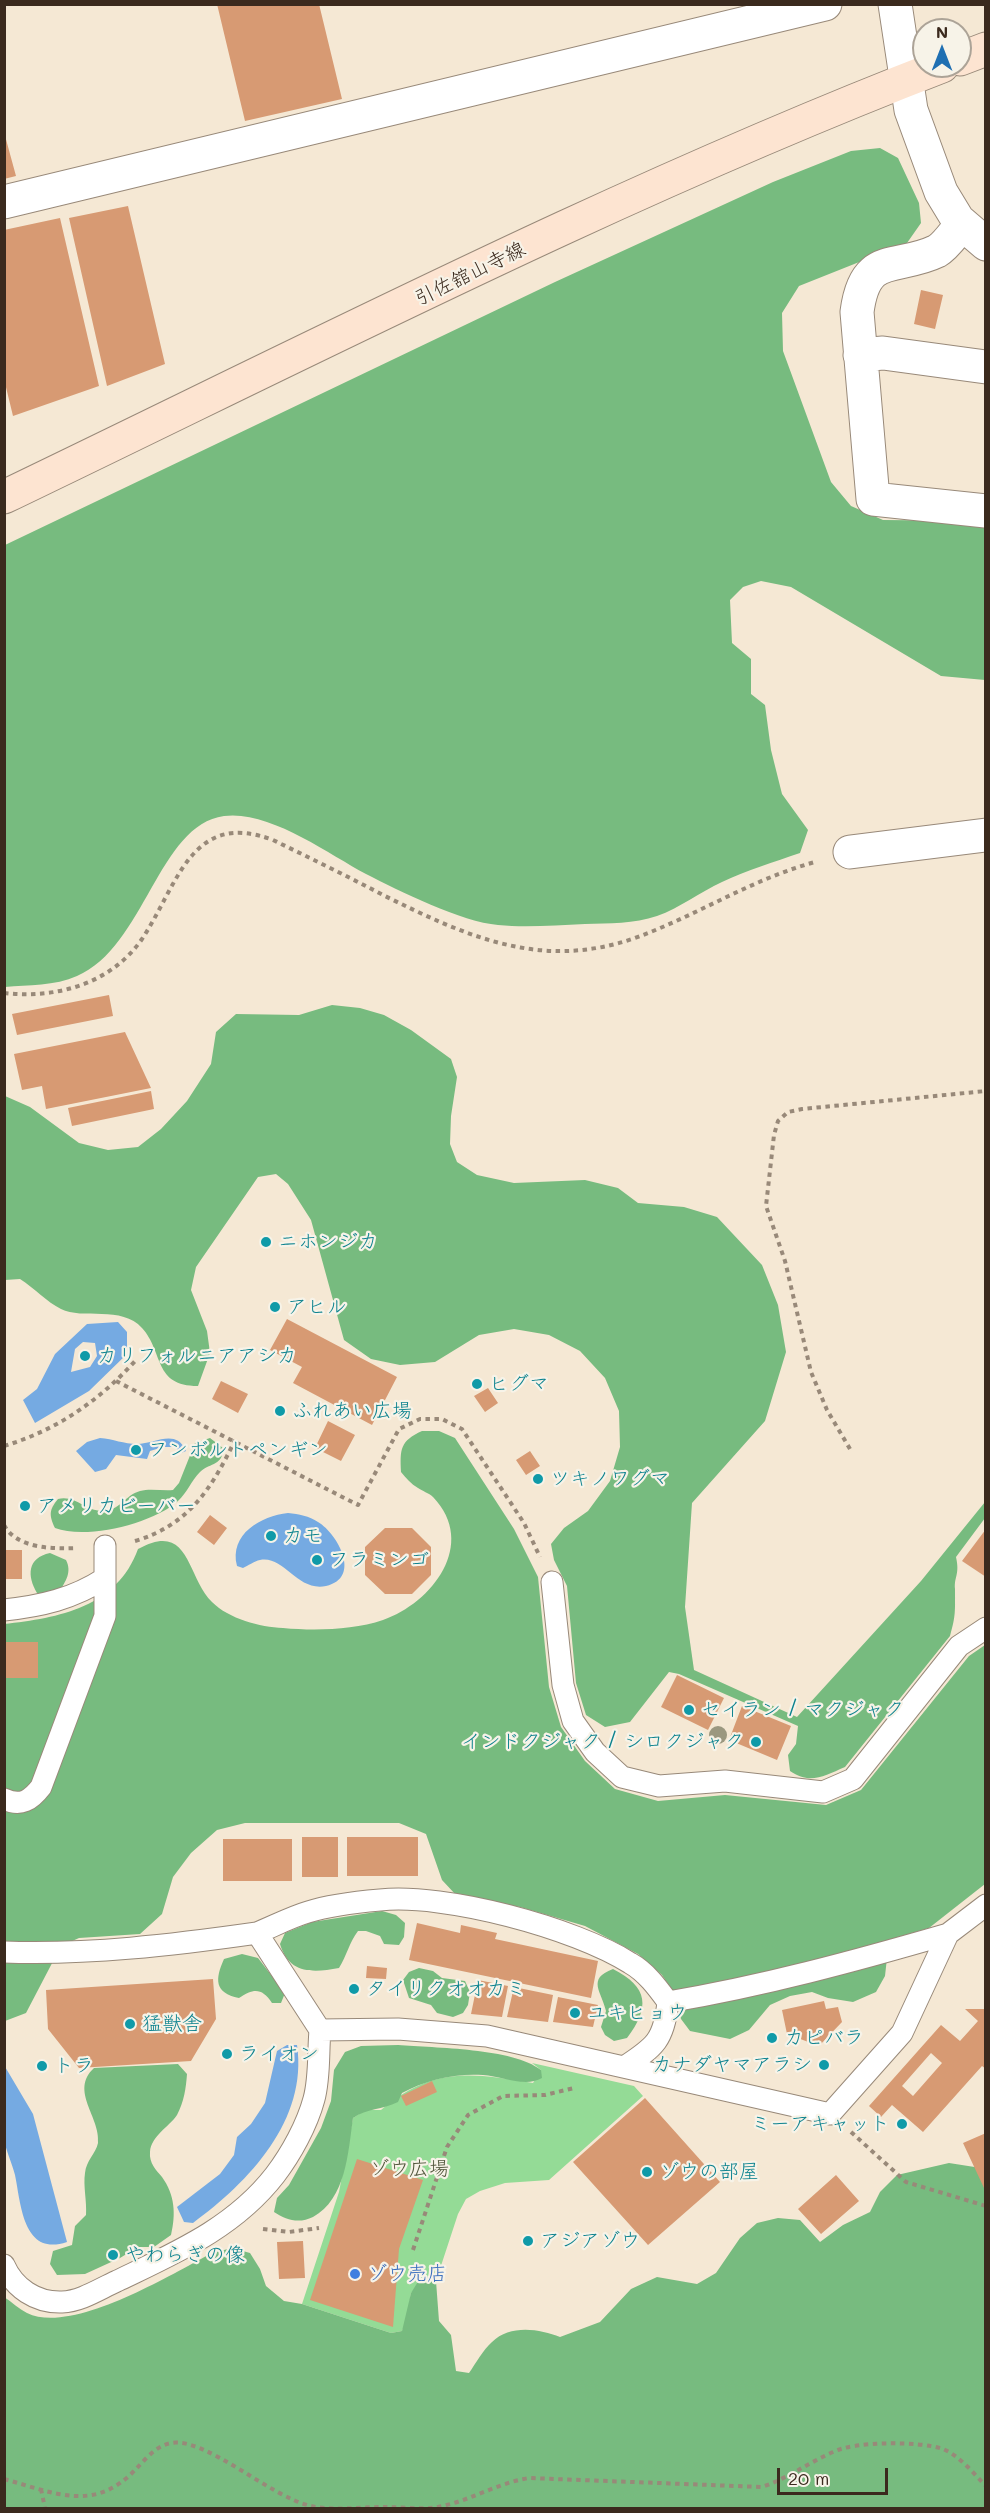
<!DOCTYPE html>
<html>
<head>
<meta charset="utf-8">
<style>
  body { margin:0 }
  #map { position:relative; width:990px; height:2513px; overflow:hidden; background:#f5e8d4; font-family:Mali,sans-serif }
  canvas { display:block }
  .frame { position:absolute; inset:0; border:6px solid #3b2a1e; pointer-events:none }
  .north { position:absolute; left:912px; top:18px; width:60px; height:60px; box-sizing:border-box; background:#f7f3e8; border:2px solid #aca397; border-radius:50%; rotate:0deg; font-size:16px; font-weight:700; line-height:24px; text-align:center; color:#3b2a1e }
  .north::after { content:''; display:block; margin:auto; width:21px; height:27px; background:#1f6fb2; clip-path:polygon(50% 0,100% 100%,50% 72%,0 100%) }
  .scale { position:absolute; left:777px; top:2468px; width:111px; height:27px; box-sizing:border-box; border:3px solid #3b2a1e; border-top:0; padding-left:8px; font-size:18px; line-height:21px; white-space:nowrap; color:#3b2a1e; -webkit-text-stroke:4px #f7f3e8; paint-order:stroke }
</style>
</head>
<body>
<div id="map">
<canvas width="990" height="2513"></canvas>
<div class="frame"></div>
<div class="north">N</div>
<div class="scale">20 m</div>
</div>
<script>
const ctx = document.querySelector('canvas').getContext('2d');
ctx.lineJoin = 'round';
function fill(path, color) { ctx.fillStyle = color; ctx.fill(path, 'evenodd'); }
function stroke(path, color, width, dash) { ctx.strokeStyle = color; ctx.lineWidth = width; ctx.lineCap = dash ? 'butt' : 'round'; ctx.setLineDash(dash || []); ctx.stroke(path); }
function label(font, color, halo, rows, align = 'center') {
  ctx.font = font + ' Mali,"Klee One",sans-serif'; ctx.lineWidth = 4.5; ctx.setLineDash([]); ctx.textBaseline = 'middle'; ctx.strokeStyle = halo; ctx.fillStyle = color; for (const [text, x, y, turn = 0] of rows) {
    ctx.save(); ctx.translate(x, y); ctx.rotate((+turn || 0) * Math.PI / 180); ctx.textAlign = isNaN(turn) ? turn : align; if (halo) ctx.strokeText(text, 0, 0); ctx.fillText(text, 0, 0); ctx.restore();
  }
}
const green = new Path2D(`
  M532,2063L634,2086L643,2096L549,2180L505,2183L480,2191L466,2199L458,2214L436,2281L430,2277L411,2293L407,2320L402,2331L391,2333L302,2304L339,2192L353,2118L365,2110H381C433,2066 471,2073 533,2083L541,2070Z`);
const forest = new Path2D(`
  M880,148L898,158L919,203L921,223L907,243L799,286L782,313L783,351L831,482L851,506L883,520L985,521V680L941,676L791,587L761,581L743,587L730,600L732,643L751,659V694L765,705L771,750L782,794L808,830L800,853C774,862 747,870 722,882C700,892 680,908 657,916C634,924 609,923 585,924C556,925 527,928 498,925C462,922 399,891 366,874C327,853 269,810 224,816C158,825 145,947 77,976C55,986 28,985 5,987V545L555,282L773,182L851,151Z
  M332,1005L360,1008L384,1015L411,1030L451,1059L457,1077L451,1116L450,1144L457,1162L477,1175L514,1183L585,1180L618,1188L638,1203L684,1207L717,1217L762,1265L778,1305L786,1352L765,1421L692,1503L685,1607L694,1670L797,1717L921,1581L985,1502V1518L956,1557C960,1575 954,1576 955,1589C955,1611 956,1615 950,1636L845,1767C824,1776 810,1785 790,1771L788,1755L796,1744L798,1726L679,1674L669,1672L630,1722L605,1727L586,1715L576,1683L567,1586L554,1560L551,1544L564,1528L588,1511L610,1481L620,1447L619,1411L605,1378L580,1351L549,1335L514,1329L479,1335L435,1362L400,1365L371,1359L344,1340L311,1220L288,1184L276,1174L258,1177L196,1267L191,1290L207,1331L210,1353L198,1386C153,1386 164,1352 142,1328C122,1305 82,1320 61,1309C47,1302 34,1288 20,1279L5,1280V1096L30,1107L79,1143L108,1150L138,1147L161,1129L187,1101L211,1064L216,1032L236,1014L299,1015Z
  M422,1431H439L455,1438L514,1529L538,1577L549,1687L561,1727L585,1761L615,1789L658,1801L725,1795L826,1805L861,1790L969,1656L985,1645V1884L929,1928L889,1940L885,1976L876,1992L853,2002L828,1998L812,1992L790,1996L770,2005L749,2030L730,2039L690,2031L681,2019L672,1990L662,1975L638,1954L585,1926L520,1907L456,1895L442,1880L426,1834L399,1823H245L217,1830L191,1853L173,1877L162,1914L140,1934L79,1938L61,1946L26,2013L5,2021L4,1624C59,1618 117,1607 138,1549C190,1520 186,1576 212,1602C229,1619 260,1627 283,1628C315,1631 353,1630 383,1620C432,1603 478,1544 433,1497C429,1493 422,1491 418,1488C411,1484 406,1478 401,1472C400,1449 400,1441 422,1431Z
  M210,1438L223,1448C223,1466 211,1462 200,1472C191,1481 187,1493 178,1501C152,1524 86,1540 55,1528C49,1515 49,1510 58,1499C76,1495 85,1511 102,1511C120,1511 125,1495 140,1491C150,1488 162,1491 173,1490L179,1483L195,1443Z
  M50,1553L66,1560C72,1572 66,1581 59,1592L47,1595L37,1593C27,1576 27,1558 50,1553Z
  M382,1911L396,1915L405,1923L404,1937L399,1945L384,1944L380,1936L366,1931H358C349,1943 347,1955 339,1968C312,1973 289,1974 280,1944L285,1933L312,1922Z
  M242,1954L258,1958L285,1993L281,2003H272C262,1988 254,1988 239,1998C214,1993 215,1979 224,1959Z
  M419,1968L433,1971L442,1978L465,1981L470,1992L468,2005L463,2013L453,2017L437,2013L431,2005L409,1998L403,1980L409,1972Z
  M613,1969C649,1987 650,2008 627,2038L614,2041L605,2035L601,2027L606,2011C602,1992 586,1979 613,1969Z
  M398,2045C435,2048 513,2048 541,2070L542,2078C525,2088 502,2076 483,2075C455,2073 426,2080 402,2093L398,2102C382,2110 367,2108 353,2118C348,2153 346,2199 313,2217C299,2224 286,2220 274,2212L277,2198L289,2185L321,2128L331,2101L334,2070L345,2052L361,2046Z
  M178,2064L187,2074C186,2088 184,2102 177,2115C169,2127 151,2136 150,2152C149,2163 156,2170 162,2177C175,2195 176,2214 171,2235L154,2247H138L120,2258L85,2274L57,2275L50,2264L53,2251L72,2245L75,2226L86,2215C87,2201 83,2186 85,2173C86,2161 96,2153 98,2143C101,2117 69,2091 94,2068Z
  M949,2163L981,2168L986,2174L985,2508H5L4,2297C12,2302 19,2309 27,2313C72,2335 170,2275 212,2253L232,2248L250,2253L260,2269L266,2286L284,2301L302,2304L391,2333L402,2331L411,2293L419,2280L430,2277L436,2281L439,2321L451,2335L456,2371L469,2373C476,2363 483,2350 492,2342C510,2324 540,2329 560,2337L600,2322L631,2289L657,2277L697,2284L716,2273L740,2238L757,2223L778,2218L800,2220L820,2242L843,2225L870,2212L880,2192L897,2175Z`);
const water = new Path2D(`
  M118,1322L127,1332V1354L89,1391L35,1423L23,1400L37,1389L55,1354L87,1324ZM83,1342L95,1343L97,1356L90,1367L71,1372L75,1349Z
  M100,1438C113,1439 124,1444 137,1444C155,1444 176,1428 186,1451L181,1453L175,1447H163L150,1451L147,1459L116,1455L106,1469L95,1472L76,1451L87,1442Z
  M288,1513C299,1514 309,1516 318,1522C338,1534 362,1578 326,1586C297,1592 284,1555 260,1560C254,1561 248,1566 243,1568L237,1566C229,1534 261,1516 288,1513Z
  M287,2045H297C308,2120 249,2182 193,2223L184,2222L177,2207L220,2174L234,2155L237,2137L251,2124L265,2103L277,2051Z
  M4,2065L33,2114L67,2242C23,2257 21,2204 15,2175C12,2163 6,2151 4,2139C2,2115 4,2089 4,2065Z`);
const building = new Path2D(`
  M217,4H319L342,99L245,121Z
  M4,132L16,176L4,179Z
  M128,206L165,364L107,386L69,218Z
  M60,218L99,386L13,416L4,379V230Z
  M921,290L943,295L935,329L914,324Z
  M109,995L113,1016L17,1035L12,1014Z
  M125,1032L151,1088L46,1109L42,1086L22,1090L14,1054Z
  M151,1091L154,1109L72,1126L68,1108Z
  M287,1319L397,1377L372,1425L293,1383L302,1367L270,1350Z
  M221,1381L248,1394L238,1413L212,1399Z
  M488,1388L498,1403L485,1412L474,1396Z
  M328,1421L355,1435L341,1461L315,1448Z
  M530,1451L540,1466L526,1475L516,1460Z
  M210,1515L227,1528L214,1545L197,1532Z
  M385,1528H412L431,1547V1575L412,1594H385L365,1575V1547Z
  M986,1529V1577L962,1561Z
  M4,1550H22V1579H4Z
  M4,1642H38V1678H4Z
  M677,1675L724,1698L708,1730L661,1707Z
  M742,1706L791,1726L777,1760L729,1740Z
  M302,1837H338V1877H302Z
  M347,1837H418V1876H347Z
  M223,1839H292V1881H223Z
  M417,1923L460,1933L461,1925L497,1933L495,1939L598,1961L591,1998L409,1960Z
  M367,1966L387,1968L386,1979L366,1978Z
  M213,1979L216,2019L191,2061L79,2068L48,2029L46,1990Z
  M478,1980L508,1986L502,2017L471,2014Z
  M514,1987L553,1995L548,2022L507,2017Z
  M558,1997L598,2005L593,2027L553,2022Z
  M824,2001L826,2009L838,2007L842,2022L819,2046L787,2034L782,2010Z
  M965,2009H986V2069L982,2066L923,2132L892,2105L881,2117L869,2106L941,2025L960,2041L978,2021ZM931,2053L942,2063L913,2096L902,2086Z
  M432,2081L437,2092L406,2106L401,2096Z
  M645,2098L720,2182L648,2245L573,2162Z
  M986,2133V2187L984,2188L963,2143Z
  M357,2159L423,2180L399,2249L393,2327L310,2300Z
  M836,2175L859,2201L821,2234L798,2209Z
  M303,2241L305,2278L279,2279L277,2242Z`);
const path = new Path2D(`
  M4,993C56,999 111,984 142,939C178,885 191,809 273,840C310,858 347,876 383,895C466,936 541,971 635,938C696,916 752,879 815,862
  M116,1381L358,1505L399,1429L420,1419H442L462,1429L524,1523L540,1557
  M4,1446C57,1430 99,1401 136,1360
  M850,1449L827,1410L811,1372L785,1261L766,1206L774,1135L778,1121L788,1112L802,1109L986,1091
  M4,1525C17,1549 53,1549 77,1548
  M135,1541C189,1525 212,1488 235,1440
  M851,2132L906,2182L986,2206
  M263,2229L289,2232L319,2228
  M413,2250L447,2147L468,2115L503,2096L545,2095L574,2088
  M4,2479C55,2493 94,2513 135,2470C145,2460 155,2446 171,2443C206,2437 270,2497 311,2506C333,2511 360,2507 384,2507C401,2507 421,2510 438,2507C470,2501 497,2483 529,2478L762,2487C788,2478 808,2463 833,2452C854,2441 921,2441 943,2449C960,2456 973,2473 986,2486
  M41,2489L45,2508`);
const service = new Path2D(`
  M552,1582L563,1685L573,1721L595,1752L622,1777L659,1786L725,1781L823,1792L853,1779L959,1646L986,1628
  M4,1610C41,1606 73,1599 105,1578
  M4,1799C21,1807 31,1800 41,1787L105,1616V1546
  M257,1933C274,1926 291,1917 308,1912C330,1905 357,1902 380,1900C445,1893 575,1928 630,1963C646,1972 657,1987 668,2002C763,1986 855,1961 948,1934
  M4,1952C89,1955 173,1945 257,1933L320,2030
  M624,2067C655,2047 664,2040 668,2002
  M4,2265C14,2288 36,2303 62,2302C82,2301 99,2289 117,2281C175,2253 234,2228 275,2175C291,2154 307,2125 314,2099C320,2077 318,2052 320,2030L398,2029L487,2036L830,2114L902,2033L948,1934L986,1905`);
const minor = new Path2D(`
  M895,4L911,110L941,192L958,220L986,244
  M4,202L825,4
  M962,224C955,232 946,246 937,251C896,271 865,250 857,312L873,499L986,511
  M860,355L883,353L986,367
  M850,852L986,835`);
const secondary = new Path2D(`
  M960,59L986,49
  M4,497C314,348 621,190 942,66`);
const trees = [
  [718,1735]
];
const markers = [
  [266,1242,6,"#0f9aa8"],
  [275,1307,6,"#0f9aa8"],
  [85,1356,6,"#0f9aa8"],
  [477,1384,6,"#0f9aa8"],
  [280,1411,6,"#0f9aa8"],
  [136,1450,6,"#0f9aa8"],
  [538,1479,6,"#0f9aa8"],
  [25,1506,6,"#0f9aa8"],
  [271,1536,6,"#0f9aa8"],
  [317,1560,6,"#0f9aa8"],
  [689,1710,6,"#0f9aa8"],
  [756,1742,6,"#0f9aa8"],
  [354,1989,6,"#0f9aa8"],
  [575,2013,6,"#0f9aa8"],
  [130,2024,6,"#0f9aa8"],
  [772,2038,6,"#0f9aa8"],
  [227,2054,6,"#0f9aa8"],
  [824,2065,6,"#0f9aa8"],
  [42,2066,6,"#0f9aa8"],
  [902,2124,6,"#0f9aa8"],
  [647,2172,6,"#0f9aa8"],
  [528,2241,6,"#0f9aa8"],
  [113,2255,6,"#0f9aa8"],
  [355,2274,6,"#3f7fe0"]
];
const streetNames = [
  ["引佐舘山寺線",470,274,-26]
];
const cultureNames = [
  ["ニホンジカ",278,1242],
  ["アヒル",287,1307],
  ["カリフォルニアアシカ",97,1356],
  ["ヒグマ",489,1384],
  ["ふれあい広場",292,1411],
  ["フンボルトペンギン",148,1450],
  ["ツキノワグマ",550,1479],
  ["アメリカビーバー",37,1506],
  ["カモ",283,1536],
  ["フラミンゴ",329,1560],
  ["セイラン / マクジャク",701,1710],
  ["インドクジャク / シロクジャク",744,1742,"right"],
  ["タイリクオオカミ",366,1989],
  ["ユキヒョウ",587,2013],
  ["猛獣舎",142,2024],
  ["カピバラ",784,2038],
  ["ライオン",239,2054],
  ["カナダヤマアラシ",812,2065,"right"],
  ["トラ",54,2066],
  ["ミーアキャット",890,2124,"right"],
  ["ゾウの部屋",659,2172],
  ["アジアゾウ",540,2241],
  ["やわらぎの像",125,2255]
];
const parkNames = [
  ["ゾウ広場",409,2169]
];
const shopNames = [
  ["ゾウ売店",367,2274]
];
fill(green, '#94db96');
fill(forest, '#77bb7f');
fill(water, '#75aae2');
fill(building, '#d79a73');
stroke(service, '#988979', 23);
stroke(minor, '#988979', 35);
stroke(secondary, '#988979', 35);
stroke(path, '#988979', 4, [4.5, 4.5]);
stroke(service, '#fff', 21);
stroke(minor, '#fff', 33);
stroke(secondary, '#fde4d1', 33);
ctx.fillStyle = '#9b9880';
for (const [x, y] of trees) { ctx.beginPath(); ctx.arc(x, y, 9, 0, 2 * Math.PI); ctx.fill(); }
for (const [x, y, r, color] of markers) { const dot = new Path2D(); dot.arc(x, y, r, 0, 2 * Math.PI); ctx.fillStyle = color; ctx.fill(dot); stroke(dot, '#f7f3e8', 2); }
label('20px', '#3b2a1e', '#f7f3e8', streetNames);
label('20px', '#0d838f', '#f7f3e8', cultureNames, 'left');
label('20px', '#51563c', '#f7f3e8', parkNames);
label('20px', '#366cbe', '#f7f3e8', shopNames, 'left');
</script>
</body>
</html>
